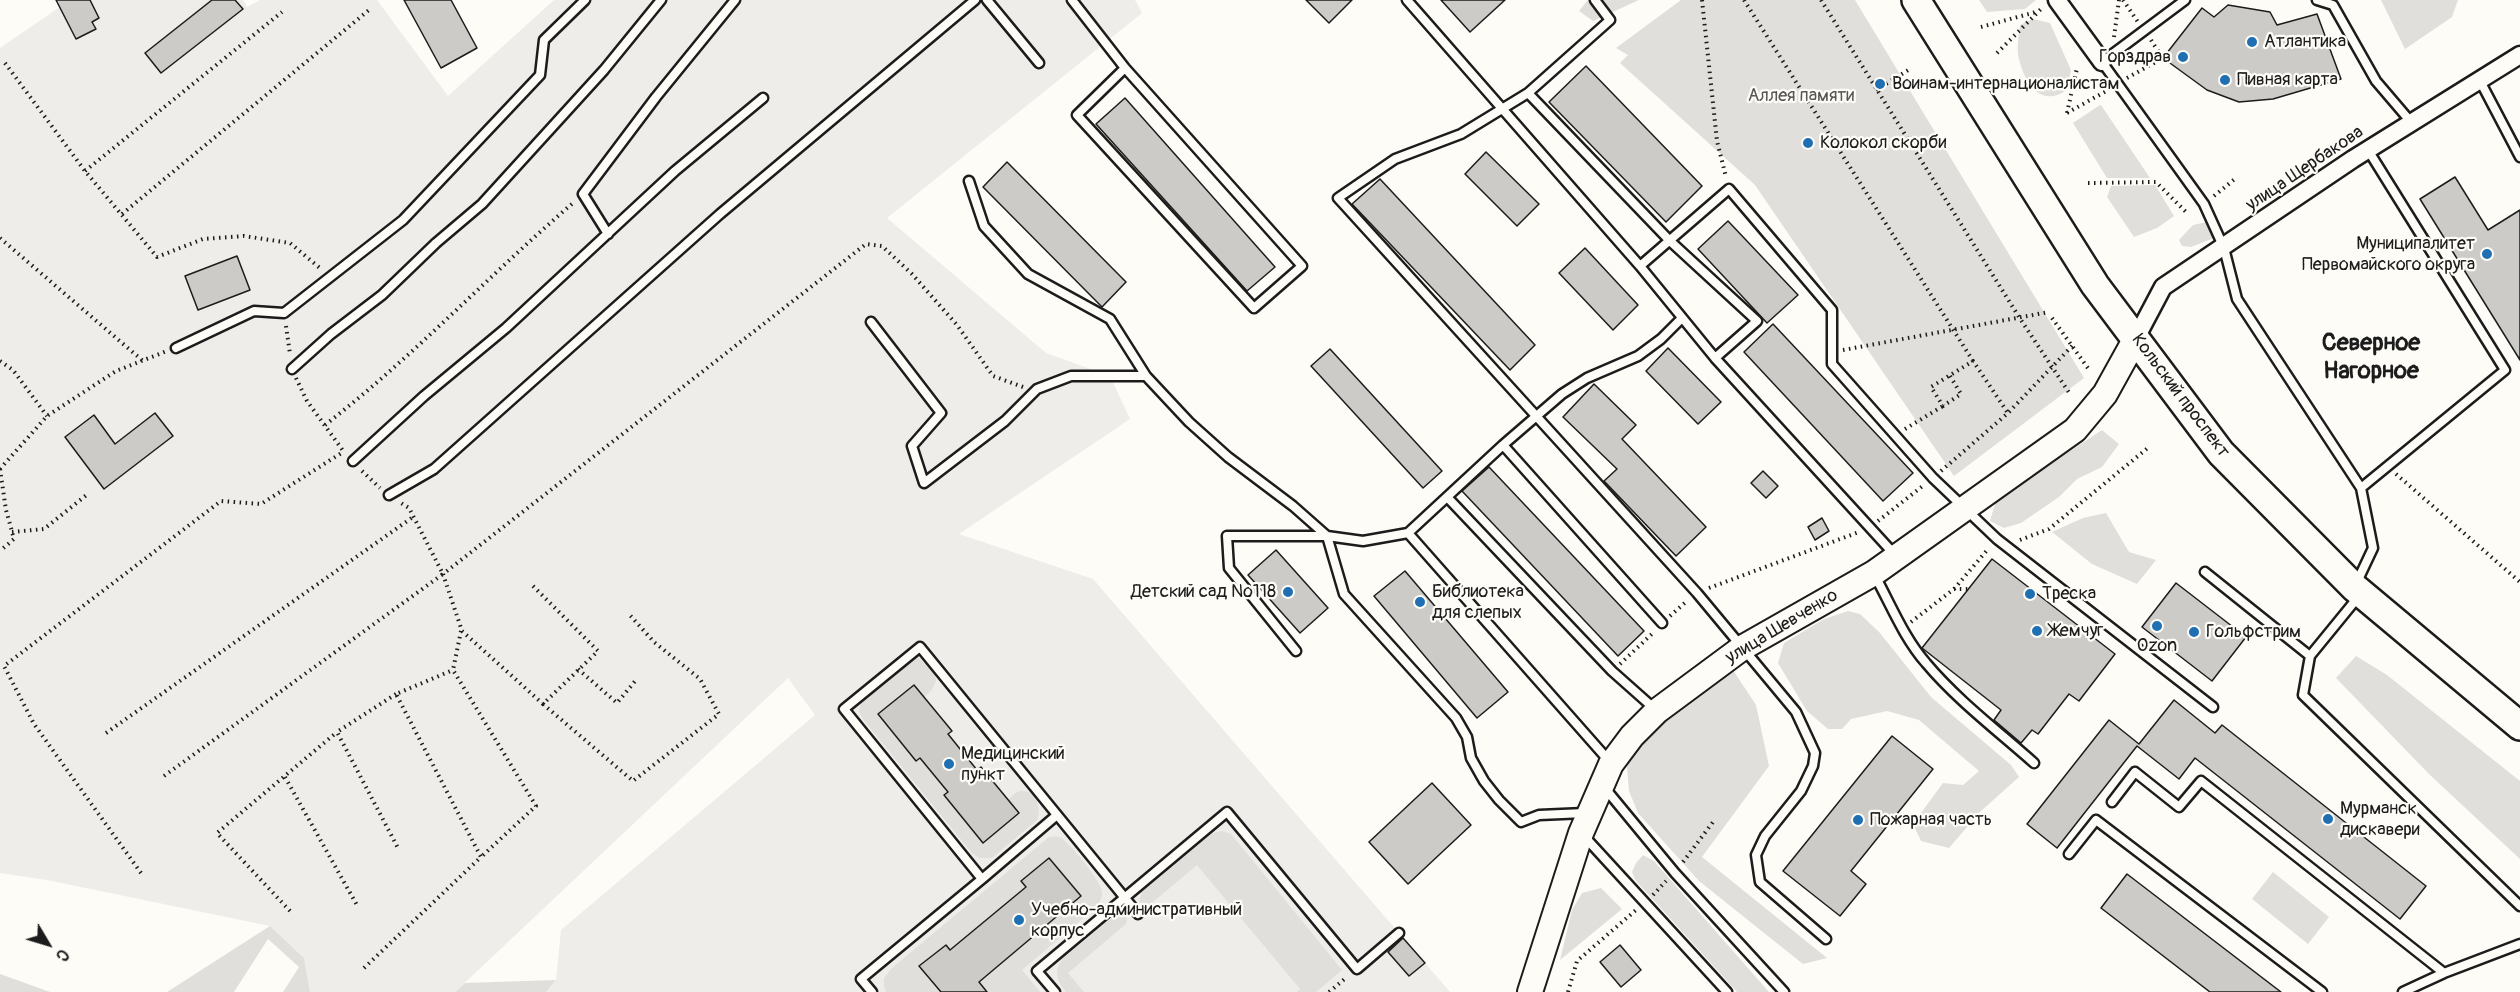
<!DOCTYPE html>
<html>
<head>
<meta charset="utf-8">
<style>
  body { margin:0 }
  #map { position:relative; width:2520px; height:992px; overflow:hidden; background:#fdfcf7; font-family:Pangolin,sans-serif }
  canvas { display:block }
  .north { position:absolute; left:18px; top:914px; width:60px; height:60px; -webkit-text-stroke:4px #fdfcf7; paint-order:stroke; rotate:128deg; font-size:16px; font-weight:700; line-height:24px; text-align:center; color:#1c1c1c }
  .north::after { content:''; display:block; margin:auto; width:21px; height:27px; background:#1c1c1c; clip-path:polygon(50% 0,100% 100%,50% 72%,0 100%) }
</style>
</head>
<body>
<div id="map">
<canvas width="2520" height="992"></canvas>
<div class="north">С</div>
</div>
<script>
const ctx = document.querySelector('canvas').getContext('2d');
ctx.lineJoin = 'round';
function fill(path, color) { ctx.fillStyle = color; ctx.fill(path, 'evenodd'); }
function stroke(path, color, width, dash) { ctx.strokeStyle = color; ctx.lineWidth = width; ctx.lineCap = dash ? 'butt' : 'round'; ctx.setLineDash(dash || []); ctx.stroke(path); }
function label(font, color, halo, rows, align = 'center') {
  ctx.font = font + ' Pangolin,sans-serif'; ctx.lineWidth = 4.5; ctx.setLineDash([]); ctx.textBaseline = 'middle'; ctx.strokeStyle = halo; ctx.fillStyle = color; for (const [text, x, y, turn = 0] of rows) {
    ctx.save(); ctx.translate(x, y); ctx.rotate((+turn || 0) * Math.PI / 180); ctx.textAlign = isNaN(turn) ? turn : align; if (halo) ctx.strokeText(text, 0, 0); ctx.fillText(text, 0, 0); ctx.restore();
  }
}
const built = new Path2D(`
  M70,0H243L247,7L260,0H377L448,96L554,0H1135L1142,13L887,218L1046,353L1110,376L1130,419L959,534L1093,579L1450,992H546L556,980L561,930L815,715L788,678L455,992H310L304,958L270,926L47,880L0,873V48Z`);
const green = new Path2D(`
  M1588,0H1639L1593,21L1579,11Z
  M1681,0H1855L2084,378L1954,476L1755,185L1620,63L1628,55L1616,48Z
  M1979,0H2036L2025,9L1987,12Z
  M2381,0H2458L2452,17L2405,49Z
  M2033,19L2050,23L2071,70L2067,90C2041,108 2025,84 2019,59C2016,49 2019,35 2020,25Z
  M2100,105H2101L2150,178H2107L2073,123Z
  M2155,185L2174,216L2157,228L2134,237L2107,197L2111,186Z
  M2207,222L2214,238L2191,247L2182,246L2179,240L2193,225Z
  M2102,430L2119,444L2102,467L2077,479L2059,497L2021,523L2004,528L1990,521L1996,500Z
  M2106,513L2129,552L2156,560L2137,584L2092,564L2052,532L2083,518Z
  M1848,611L1860,614L1880,633L1931,697L2011,765L2019,777L1981,811L1949,848L1921,841L1913,824L1943,783L1963,785L1979,771L1919,720L1887,711L1851,719L1842,729H1828L1807,711L1778,663L1784,643L1824,619Z
  M2356,656L2387,675L2520,781V859L2430,775L2336,678Z
  M918,657L935,674L936,681L931,691L924,697L913,685L878,714L916,761L920,758L948,792L983,842L1018,814L1008,800C1011,797 1016,792 1020,791C1036,789 1042,810 1037,820L992,858H979L971,852L862,718L859,711L862,698L913,658Z
  M1731,667L1756,705L1769,766L1702,857L1827,958L1803,964L1699,881L1638,813L1629,791L1627,767L1635,744Z
  M1222,831L1231,834L1342,970L1316,992H1297L1300,989L1197,865L1147,907L1139,902L1142,892L1213,833Z
  M1049,837C1052,837 1055,836 1059,837C1068,840 1103,883 1102,893C1102,902 1095,907 1089,913L1022,970L1040,992H987L979,982L1081,897L1049,858L1022,881L1026,887L950,950L945,945L920,966L941,992H886L884,987V978L892,968Z
  M1643,855L1654,861L1769,992H1737L1636,881L1632,872L1636,863Z
  M2273,872L2329,917L2308,944L2252,899Z
  M1601,888L1622,909L1560,960L1572,910L1582,893Z
  M1119,912L1126,914L1127,919L1126,924L1068,973L1084,992H1066C1057,981 1054,973 1061,960Z
  M270,926L304,958L310,992H283L299,967L268,939L234,992H167Z
  M0,974L50,992H0Z
  M556,980L546,992H455L465,983Z`);
const building = new Path2D(`
  M56,0H90L99,18L92,22L96,29L76,39Z
  M212,0H235L243,9L161,73L145,53Z
  M404,0H451L477,48L441,68Z
  M1306,0H1352L1329,23Z
  M1441,0H1505L1470,32Z
  M2228,5L2270,12L2277,25L2317,14L2341,79L2273,99L2239,102L2207,90L2163,58L2202,8L2214,17Z
  M1586,66L1702,186L1666,222L1549,102Z
  M1125,98L1275,267L1247,291L1096,124Z
  M1486,152L1539,204L1517,226L1465,174Z
  M1007,162L1126,282L1102,307L983,187Z
  M2455,177L2488,230L2520,210V360L2420,199Z
  M1380,179L1535,345L1510,370L1352,204Z
  M1728,221L1798,295L1767,323L1698,249Z
  M1585,248L1638,305L1613,330L1559,273Z
  M237,256L250,290L198,310L185,276Z
  M1773,324L1913,473L1883,501L1744,352Z
  M1668,348L1721,402L1698,424L1646,371Z
  M1330,349L1442,471L1423,488L1311,366Z
  M1594,384L1636,425L1622,439L1706,527L1676,556L1604,481L1617,469L1563,417Z
  M155,413L173,436L104,489L65,437L94,415L115,444Z
  M1489,467L1644,631L1618,656L1462,491Z
  M1763,471L1778,486L1766,498L1751,483Z
  M1822,518L1829,531L1815,540L1808,527Z
  M1276,550L1328,608L1300,633L1248,575Z
  M1992,559L2115,654L2079,701L2069,694L2038,734L2032,730L2021,743L1994,720L2001,710L1922,648Z
  M1405,571L1508,692L1477,718L1374,596Z
  M2176,583L2246,637L2212,681L2142,627Z
  M914,685L952,731L948,734L977,770L981,767L1019,813L983,843L944,795L948,792L920,758L916,761L878,714Z
  M2174,700L2215,733L2222,725L2426,886L2400,919L2195,758L2179,779L2137,746L2057,848L2027,824L2109,720L2139,744Z
  M1892,736L1933,769L1851,871L1866,884L1840,916L1783,871Z
  M1432,783L1471,825L1408,884L1369,842Z
  M1049,858L1081,896L979,982L987,992H941L919,966L946,945L950,950L1026,887L1021,881Z
  M2127,874L2281,992H2210L2101,908Z
  M1403,938L1425,963L1409,976L1388,952Z
  M1620,945L1641,970L1621,987L1600,962Z`);
const path = new Path2D(`
  M1702,0L1717,141L1726,177
  M1744,0L1973,361
  M1821,0L2019,317L2070,394
  M2123,0L2138,22
  M1981,27L2036,12
  M2114,37L2119,0
  M2151,40L2167,65
  M1997,53L2043,7
  M5,63L85,171L157,257L203,239L244,236L290,243L321,269
  M2127,78L2163,58
  M1876,90L1910,69
  M2067,113L2108,90
  M2067,113L2077,68
  M85,171L282,12
  M2088,183L2156,182L2188,214
  M2214,196L2236,178
  M122,214L369,10
  M0,238L143,361
  M2052,318L2090,371
  M286,326L290,354
  M1843,350L2049,312
  M0,361L13,370L47,416
  M1950,376L1961,394L1943,406L1931,387L1973,361L2008,413
  M296,378L307,401L344,452
  M325,425C413,357 489,275 573,203
  M1905,429L1943,406
  M0,469L47,416L116,371L167,351
  M0,469L6,510L14,539L0,551
  M362,471L380,488
  M1941,471L2008,413L2073,345
  M2396,474L2520,582
  M1878,521L1924,485
  M12,532L44,529L89,493
  M2020,540L2049,529L2149,447
  M533,586L598,651L543,704L462,631L443,574L866,244L882,246L912,274L957,325L993,376L1023,387
  M1709,588L1859,532
  M1954,589L1989,548
  M1670,616L1687,601
  M1911,622L1954,589H1968
  M461,631L453,670L536,806L481,857
  M1620,664L1654,632
  M578,669L617,703L636,680
  M396,694L337,732L398,848
  M543,704L633,781L719,714L700,679L654,642L628,613
  M106,733L413,517
  M164,776L443,574L409,508L401,503
  M285,777L358,907
  M1683,862L1713,822
  M141,873L34,724L4,666L221,501L261,504L343,452
  M1653,895L1666,881
  M290,911L217,833L337,732
  M364,968L481,857L396,694L453,670
  M1329,992L1347,977
  M1568,992L1577,961L1636,910`);
const service = new Path2D(`
  M987,0L1039,63
  M1072,0L1125,68L1302,266L1254,308L1077,115L1125,68
  M1407,0L1640,266L1715,358L1895,555
  M1595,0L1610,20L1528,93L1461,134L1395,159L1338,198L1697,593L1796,712L1815,753L1813,766L1801,791L1765,836L1756,855L1760,882L1826,939
  M2185,0L2102,62L2204,204L2224,248L2237,299L2361,488L2373,548L2356,584
  M2317,0L2333,5L2376,81L2411,122
  M2479,79L2520,157
  M1528,93L1670,241L1757,321L1715,358
  M969,181L984,226L1028,274L1110,319L1146,376L1189,422L1228,457L1293,506L1327,536L1363,541L1408,533L1503,445L1562,394L1587,378L1638,356L1661,339L1682,318
  M608,234L583,194L656,97L735,0
  M1640,266L1729,189L1832,310V364L1933,478L1997,539L2213,707
  M871,322L941,413L912,446L924,483L1005,421L1037,389L1071,376H1146
  M176,348L254,311L284,313L403,220L540,75L544,40L585,0
  M292,369L331,334L382,295L436,243L482,204L604,70L661,0
  M1503,445L1662,623
  M353,461L424,396L506,328L675,171L763,98
  M2361,488L2505,370L2368,150
  M389,495L434,469L720,214L975,0
  M1448,498L1612,671L1657,711
  M1408,533L1610,762
  M2205,572L2310,656
  M1875,576C1891,605 1904,638 1926,663C1957,700 1998,731 2034,763
  M2359,596L2310,656L2303,695L2520,906
  M1296,651L1229,568L1227,536H1327L1344,594L1456,718L1467,737L1471,758L1484,781L1499,800L1521,822L1539,815L1585,813
  M1604,787L1675,873L1784,992
  M2112,802L2135,772L2179,807L2201,781L2444,973
  M1057,815L982,879L844,709L920,647L1138,914
  M1583,835L1727,992
  M2069,854L2096,820L2322,992
  M872,992L861,979L982,879
  M1055,992L1037,971L1227,812L1357,969L1399,933
  M2403,992L2444,973L2520,944`);
const minor = new Path2D(`
  M2057,0L2102,62
  M2136,338L2163,287L2353,159L2520,55`);
const secondary = new Path2D(`
  M1530,992L1581,833L1611,764L1632,736L1657,711L1742,648L1874,573L2075,430L2105,394L2136,338`);
const primary = new Path2D(`
  M1916,0L2095,285L2221,453L2355,588L2520,726`);
const markers = [
  [2252,42,6,"#1f6fb2"],
  [2183,57,6,"#1f6fb2"],
  [2225,80,6,"#1f6fb2"],
  [1880,84,6,"#1f6fb2"],
  [1808,143,6,"#1f6fb2"],
  [2487,254,6,"#1f6fb2"],
  [1288,592,6,"#1f6fb2"],
  [2030,594,6,"#1f6fb2"],
  [1420,602,6,"#1f6fb2"],
  [2157,626,6,"#1f6fb2"],
  [2037,631,6,"#1f6fb2"],
  [2194,632,6,"#1f6fb2"],
  [949,764,6,"#1f6fb2"],
  [2328,819,6,"#1f6fb2"],
  [1858,820,6,"#1f6fb2"],
  [1019,920,6,"#1f6fb2"]
];
const poiNames = [
  ["Атлантика",2264,42],
  ["Горздрав",2171,57,"right"],
  ["Пивная карта",2237,80],
  ["Воинам-интернационалистам",1892,84],
  ["Колокол скорби",1820,143],
  ["Муниципалитет",2475,244,"right"],
  ["Первомайского округа",2475,265,"right"],
  ["Детский сад №118",1276,592,"right"],
  ["Библиотека",1432,592],
  ["для слепых",1432,613],
  ["Треска",2042,594],
  ["Жемчуг",2049,631],
  ["Гольфстрим",2206,632],
  ["Ozon",2157,646,"center"],
  ["Медицинский",961,754],
  ["пункт",961,775],
  ["Мурманск",2340,809],
  ["дискавери",2340,830],
  ["Пожарная часть",1870,820],
  ["Учебно-административный",1031,910],
  ["корпус",1031,931]
];
const parkNames = [
  ["Аллея памяти",1801,96]
];
const streetNames = [
  ["улица Щербакова",2305,169,-34],
  ["Кольский проспект",2180,396,53],
  ["улица Шевченко",1782,627,-31]
];
const districtNames = [
  ["Северное",2371,344],
  ["Нагорное",2371,372]
];
fill(built, '#eeede9');
fill(green, '#e0dfdb');
fill(building, '#cccbc8');
stroke(building, '#1c1c1c', 1.5);
stroke(service, '#1c1c1c', 13);
stroke(minor, '#1c1c1c', 21);
stroke(secondary, '#1c1c1c', 28);
stroke(primary, '#1c1c1c', 32);
stroke(path, '#1c1c1c', 4, [1.5, 4.5]);
stroke(service, '#fdfcf7', 8);
stroke(minor, '#fdfcf7', 16);
stroke(secondary, '#fdfcf7', 24);
stroke(primary, '#fdfcf7', 27);
for (const [x, y, r, color] of markers) { const dot = new Path2D(); dot.arc(x, y, r, 0, 2 * Math.PI); ctx.fillStyle = color; ctx.fill(dot); stroke(dot, '#fdfcf7', 2); }
label('18px', '#1c1c1c', '#fdfcf7', poiNames, 'left');
label('18px', '#575655', '#fdfcf7', parkNames);
label('18px', '#1c1c1c', '#fdfcf7', streetNames);
label('bold 24px', '#1c1c1c', '#fdfcf7', districtNames);
</script>
</body>
</html>
